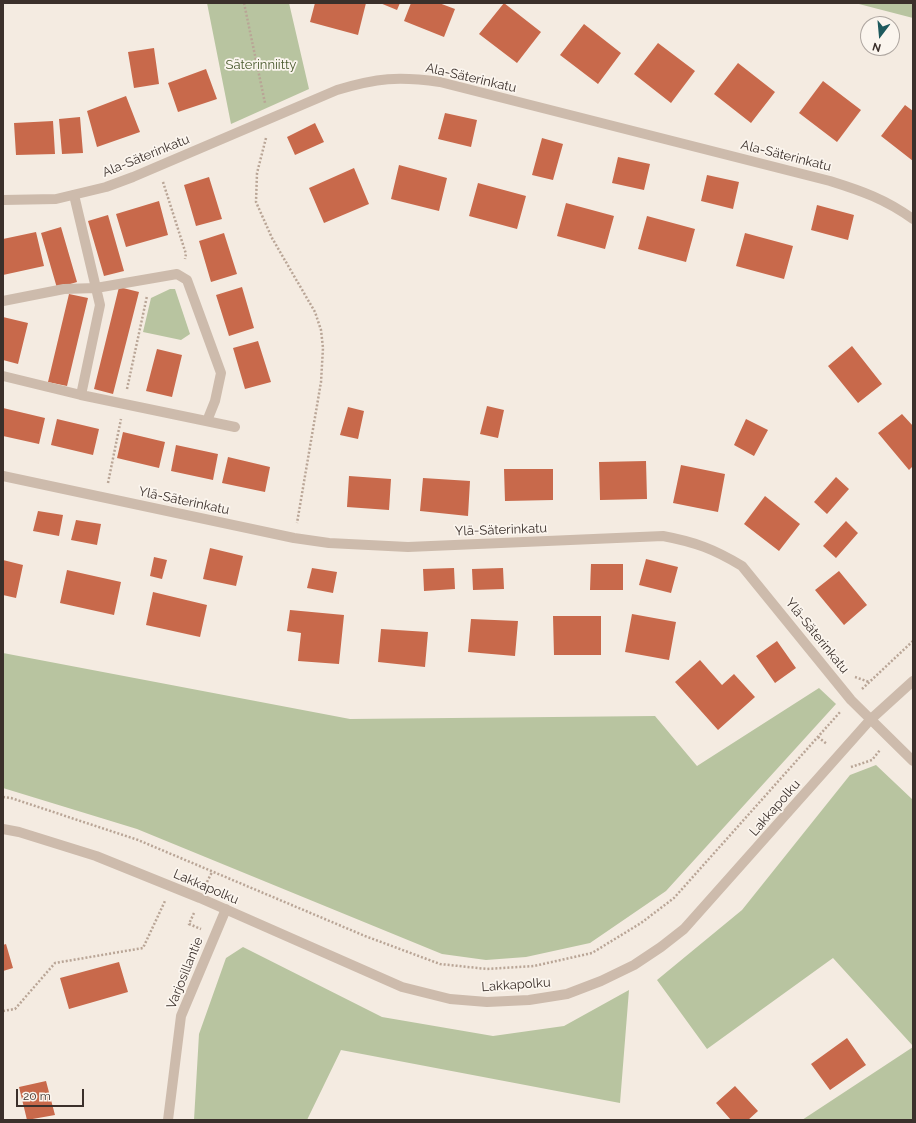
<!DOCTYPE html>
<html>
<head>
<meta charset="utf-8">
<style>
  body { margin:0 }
  #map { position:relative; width:916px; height:1123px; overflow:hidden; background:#f4ebe1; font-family:Raleway,sans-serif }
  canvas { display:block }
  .frame { position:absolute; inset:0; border:4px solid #3b302b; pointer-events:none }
  .north { position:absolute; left:860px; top:16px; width:40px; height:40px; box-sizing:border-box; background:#fbf5ee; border:1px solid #aea6a0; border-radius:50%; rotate:196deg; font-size:11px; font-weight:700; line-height:16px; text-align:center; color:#3b302b }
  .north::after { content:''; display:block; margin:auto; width:14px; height:18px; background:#1f5a5e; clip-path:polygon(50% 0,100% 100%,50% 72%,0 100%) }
  .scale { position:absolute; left:16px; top:1089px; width:68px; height:18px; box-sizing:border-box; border:2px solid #3b302b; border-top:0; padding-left:5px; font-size:12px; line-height:14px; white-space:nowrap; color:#3b302b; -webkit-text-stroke:3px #fbf5ee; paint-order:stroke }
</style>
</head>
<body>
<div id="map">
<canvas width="916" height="1123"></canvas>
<div class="frame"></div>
<div class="north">N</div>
<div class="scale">20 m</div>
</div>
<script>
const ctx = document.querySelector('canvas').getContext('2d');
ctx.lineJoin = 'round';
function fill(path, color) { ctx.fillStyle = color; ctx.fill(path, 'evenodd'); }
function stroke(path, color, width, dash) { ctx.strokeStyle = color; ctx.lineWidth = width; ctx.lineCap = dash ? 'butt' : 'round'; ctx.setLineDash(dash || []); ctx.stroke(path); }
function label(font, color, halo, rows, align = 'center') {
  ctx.font = font + ' Raleway,sans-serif'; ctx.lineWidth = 3.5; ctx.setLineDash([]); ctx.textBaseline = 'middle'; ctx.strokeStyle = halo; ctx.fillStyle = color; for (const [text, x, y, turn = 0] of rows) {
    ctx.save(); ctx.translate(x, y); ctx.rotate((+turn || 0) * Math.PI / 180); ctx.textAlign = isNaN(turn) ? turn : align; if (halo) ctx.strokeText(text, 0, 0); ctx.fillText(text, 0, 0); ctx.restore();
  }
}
const green = new Path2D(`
  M207,3H289L309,89L231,124Z
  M855,3H913V18Z
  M170,289H175L190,334L181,340L143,332L151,298Z
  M3,653L350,719L655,716L697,766L819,688L836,704L666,891L590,943L526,957L486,960L442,954L137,829L3,788Z
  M876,765L913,800V1046L833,958L707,1049L657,980L742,910L850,775Z
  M243,947L382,1017L493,1036L564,1026L629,990L620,1103L341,1050L307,1120H194L199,1034L226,958Z
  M913,1047V1120H802Z`);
const building = new Path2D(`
  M315,3H366L358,35L310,22Z
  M380,3H400L397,10Z
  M411,3H439L455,9L444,37L404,21Z
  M504,3L541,32L517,63L479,34Z
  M584,24L621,53L598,84L560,55Z
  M658,43L695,71L671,103L634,74Z
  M154,48L159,84L134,88L128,52Z
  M738,63L775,92L751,123L714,94Z
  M206,69L217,99L178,112L168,83Z
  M823,81L861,110L837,142L799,113Z
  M126,96L140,132L97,147L87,111Z
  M905,105L913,111V161L881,136Z
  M445,113L477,120L471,147L438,139Z
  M80,117L83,153L62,154L59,119Z
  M53,121L55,154L16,155L14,123Z
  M315,123L324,142L295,155L287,137Z
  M542,138L563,144L553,180L532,175Z
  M618,157L650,164L644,190L612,183Z
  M399,165L447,178L439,211L391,199Z
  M354,168L369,204L324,223L309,188Z
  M707,175L739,182L733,209L701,201Z
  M209,177L222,219L196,226L184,185Z
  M478,183L526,196L517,229L469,216Z
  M159,201L168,235L126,247L116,214Z
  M566,203L614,216L605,249L557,236Z
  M817,205L854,215L848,240L811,230Z
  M108,215L124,271L104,276L88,221Z
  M647,216L695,229L686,262L638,249Z
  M61,227L77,282L57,288L41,233Z
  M36,232L44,266L3,275V239Z
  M224,233L237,274L211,282L199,241Z
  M745,233L793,246L784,279L736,266Z
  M119,287L139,292L113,394L94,389Z
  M242,287L254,328L229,336L216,295Z
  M69,294L88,298L67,386L48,382Z
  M3,317L28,323L18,364L3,360Z
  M258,341L271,382L245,389L233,348Z
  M852,346L882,384L858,403L828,366Z
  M157,349L182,355L172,397L146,391Z
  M487,406L504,410L498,438L480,434Z
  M348,407L364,411L358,439L340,435Z
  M3,408L45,418L39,444L3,436Z
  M902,414L913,426V466L909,470L878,433Z
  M57,419L99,429L93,455L51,445Z
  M746,419L768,430L754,456L734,445Z
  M123,432L165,442L159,468L117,458Z
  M176,445L218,454L213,480L171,471Z
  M228,457L270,467L265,492L222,483Z
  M646,461L647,499L600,500L599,462Z
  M681,465L725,474L718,512L673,503Z
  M504,469H553V500L505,501Z
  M349,476L391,479L389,510L347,507Z
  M836,477L849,489L827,514L814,502Z
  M423,478L470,481L468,516L420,511Z
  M765,496L800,524L779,551L744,524Z
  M38,511L63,515L59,536L33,531Z
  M76,520L101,524L97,545L71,540Z
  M846,521L858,533L836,558L823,546Z
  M210,548L243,556L236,586L203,579Z
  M154,557L167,560L162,579L150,576Z
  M646,559L678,567L671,593L639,585Z
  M3,560L23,565L16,598L3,595Z
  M591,564H623V590H590Z
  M312,568L337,572L333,593L307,588Z
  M454,568L455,589L424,591L423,569Z
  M503,568L504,589L473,590L472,569Z
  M67,570L121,582L114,615L60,603Z
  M839,571L867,605L844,625L815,590Z
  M153,592L207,605L200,637L146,625Z
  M290,610L344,615L339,664L298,661L301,633L287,631Z
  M632,614L676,622L669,660L625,652Z
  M553,616H601V655H554Z
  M471,619L518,621L515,656L468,652Z
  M381,629L428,632L425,667L378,662Z
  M777,641L796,668L775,683L756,656Z
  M700,660L722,685L734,674L755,697L718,730L675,682Z
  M6,944L13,968L3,971V945Z
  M119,962L128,992L69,1009L60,978Z
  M847,1038L866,1065L830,1090L811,1064Z
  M46,1081L55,1115L27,1120L19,1087Z
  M735,1086L758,1111L748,1120H731L716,1103Z`);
const path = new Path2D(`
  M244,3L265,103
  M266,138L257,173L256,202L272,238L315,312L321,330L323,348L321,382L297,523
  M163,182L186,254L185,259
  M127,389L147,296
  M108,483L121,419
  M855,677L869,682
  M862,689L913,641
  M818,737L827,744
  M851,767L872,760L880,750
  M3,797L11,798L138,840L365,936L440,964L487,969L534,966L592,953L641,923L674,898L841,711
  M207,882L212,872
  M194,913L189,924L201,929
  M3,1011L15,1009L55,963L143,948L165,901`);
const lane = new Path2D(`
  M74,195L100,305L81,395L235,427
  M3,301L64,289L96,288L177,274L187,280L221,373L215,401L207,421
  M3,376L81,395`);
const street = new Path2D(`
  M3,200L56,199L106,187L133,177L337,90C377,78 398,76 440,82L830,181C862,191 885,199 913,219
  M3,476L294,538L329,543L408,547L663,536C695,542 714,549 742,566L851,700L913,761
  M3,829L19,832L96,856L200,898L402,987L450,999L487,1002L529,1000L567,994L601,981L634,965L661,947L684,929L870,720L913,681
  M168,1120L181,1016L226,909`);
const parkNames = [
  ["Säterinniitty",261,65]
];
const streetNames = [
  ["Ala-Säterinkatu",471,78,13],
  ["Ala-Säterinkatu",146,156,-22],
  ["Ala-Säterinkatu",786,156,14],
  ["Ylä-Säterinkatu",184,501,12],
  ["Ylä-Säterinkatu",501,530,-2],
  ["Ylä-Säterinkatu",817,636,51],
  ["Lakkapolku",775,808,-49],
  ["Lakkapolku",206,887,23],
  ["Varjosillantie",185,973,-68],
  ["Lakkapolku",516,985,-4]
];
fill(green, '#b8c4a0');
fill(building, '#c8694b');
stroke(path, '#b9a596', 2.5, [2, 2]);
stroke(lane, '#cdbbac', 10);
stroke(street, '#cdbbac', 10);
label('13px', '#4a5a2e', '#fbf5ee', parkNames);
label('13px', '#3b302b', '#fbf5ee', streetNames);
</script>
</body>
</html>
